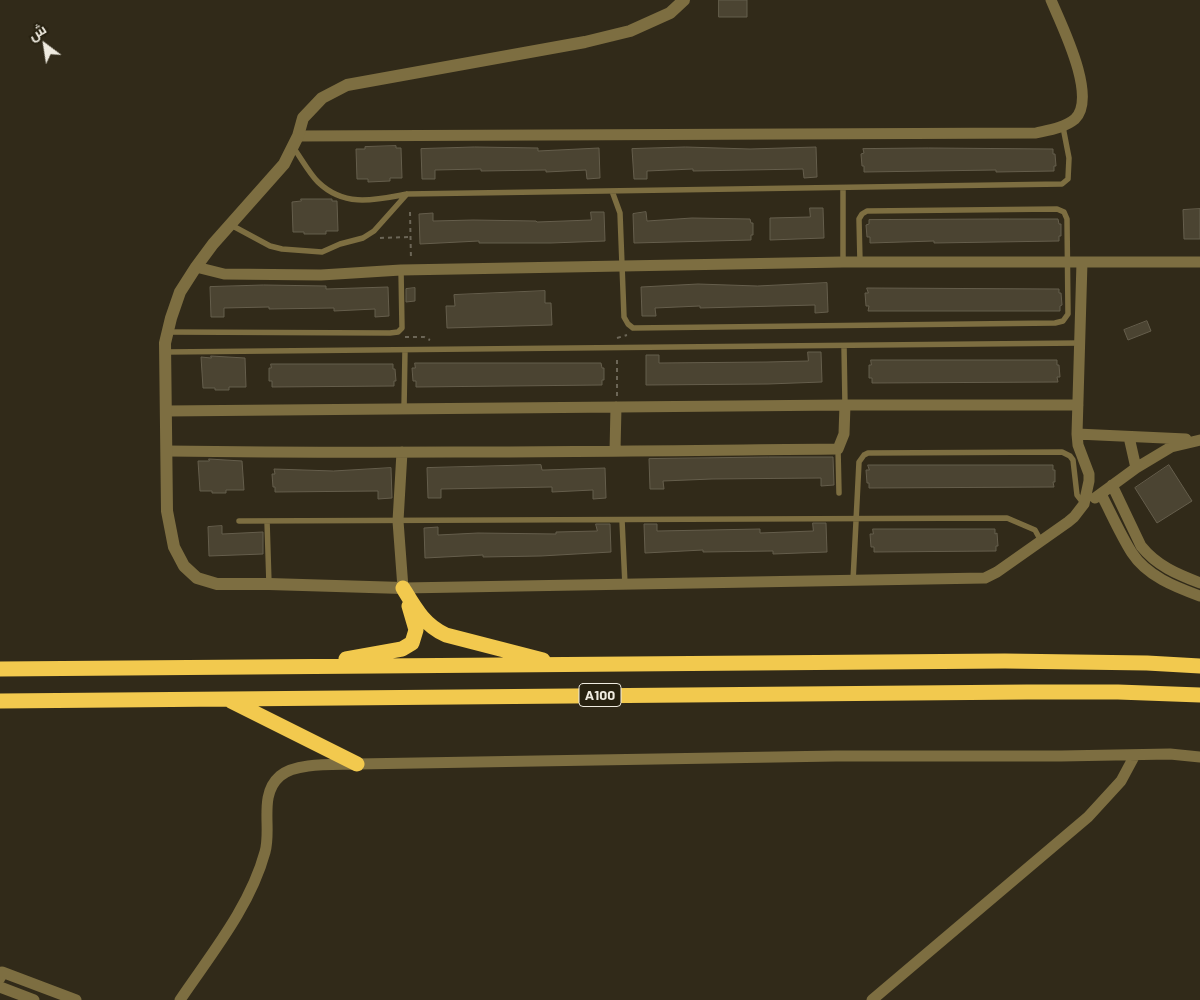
<!DOCTYPE html>
<html>
<head>
<meta charset="utf-8">
<style>
  body { margin:0 }
  #map { position:relative; width:1200px; height:1000px; overflow:hidden; background:#312a19; font-family:Barlow,Cairo,sans-serif }
  canvas { display:block }
  .north { position:absolute; left:20px; top:20px; width:50px; height:50px; -webkit-text-stroke:4px #272110; paint-order:stroke; rotate:329deg; font-size:14px; font-weight:700; line-height:20px; text-align:center; color:#efebe0 }
  .north::after { content:''; display:block; margin:auto; width:18px; height:22px; background:#efebe0; clip-path:polygon(50% 0,100% 100%,50% 72%,0 100%) }
</style>
</head>
<body>
<div id="map">
<canvas width="1200" height="1000"></canvas>
<div class="north">ش</div>
</div>
<script>
const ctx = document.querySelector('canvas').getContext('2d');
ctx.lineJoin = 'round';
function fill(path, color) { ctx.fillStyle = color; ctx.fill(path, 'evenodd'); }
function stroke(path, color, width, dash) { ctx.strokeStyle = color; ctx.lineWidth = width; ctx.lineCap = dash ? 'butt' : 'round'; ctx.setLineDash(dash || []); ctx.stroke(path); }
function label(font, color, halo, rows, align = 'center') {
  ctx.font = font + ' Barlow,sans-serif'; ctx.lineWidth = 4.5; ctx.setLineDash([]); ctx.textBaseline = 'middle'; ctx.strokeStyle = halo; ctx.fillStyle = color; for (const [text, x, y, turn = 0] of rows) {
    ctx.save(); ctx.translate(x, y); ctx.rotate((+turn || 0) * Math.PI / 180); ctx.textAlign = isNaN(turn) ? turn : align; if (halo) ctx.strokeText(text, 0, 0); ctx.fillText(text, 0, 0); ctx.restore();
  }
}
const building = new Path2D(`
  M719,0H747V17H719Z
  M396,146V148H401L402,178H390V181L368,182V179H357L356,149H365V147Z
  M475,147L538,148V151L599,148L600,178L587,179L586,170L546,172V170L481,171V169L435,170V179H422L421,149Z
  M686,147L750,149L816,147L817,177L804,178L803,169L693,171V169L647,171V179H634L632,149Z
  M929,148L1053,149V154H1055L1056,166H1054V171L996,172V170L864,172V166H862L861,154L864,153L863,149Z
  M301,199H332V201H337L338,231H326V234H304V232H293L292,202L301,201Z
  M810,208H823L824,238L770,240V218L810,217Z
  M1200,209V239H1184L1183,210Z
  M591,212H604L605,241L551,243H479V241L420,244L419,214L433,213V221L473,220L536,221L537,222L591,220Z
  M646,212L647,221L692,218L750,219L751,223H753V235H751V240L634,243L633,214Z
  M1000,219H1058L1059,224H1061V236H1059V241L934,243V241L870,243V237H867L866,225L869,224V220Z
  M827,283L828,312L815,313V305L700,308V306L655,308L656,316H642L641,287L698,284L757,286Z
  M264,285L326,286V289L388,287L389,316L375,317V309L334,311V308L269,309V307L224,308V317H211L210,287Z
  M415,288V301L406,302V289Z
  M867,288L1059,289V293H1061L1062,305L1060,306V311H868L869,306H866L865,293H868Z
  M545,291V303H551L552,325L447,328L446,306H455L454,295Z
  M1147,321L1151,331L1128,340L1124,330Z
  M808,352H821L822,382L768,384L646,385V355H659V363L767,362L808,361Z
  M211,356L245,358L246,387H229V390H215V388H203L201,357L211,358Z
  M871,360H1057V365H1059L1060,377H1057L1058,382L872,383V378H869V365H871Z
  M415,363H601L602,368H604V380H602V385L416,387V381H413L412,368H415Z
  M271,364H393V369H395L396,381H394V386L272,387V381H269V368H271Z
  M769,457H833L834,485L821,486V478L712,479L663,481L664,489H650L649,459Z
  M209,459L242,461L244,490H226V493H212V491H200L198,461H209Z
  M541,465L542,470H544L605,468L606,498L593,499V490L552,492V487L441,489V498H428L427,468Z
  M868,465H1053V470H1055V482H1053L1054,487L869,488V483H867L866,470H869Z
  M1169,465L1192,501L1157,523L1135,488Z
  M391,468L392,498L378,499V491L275,492V487H273L272,474H275L274,469L333,471Z
  M813,523H826L827,552L773,554V551L703,552V550L645,553L644,524H657V531L760,529V533L813,531Z
  M596,524H610L611,552L541,556L483,557V555L425,558L424,528L438,527V535L478,533L556,534V532L597,531Z
  M222,526V534L263,532V554L209,556L208,527Z
  M873,529H995V534L997,533L998,546H996V551L874,552V547H871L870,534H873Z`);
const path = new Path2D(`
  M410,212L411,260
  M380,238L410,237
  M405,337H424L430,340
  M617,338L627,335
  M617,396V356`);
const service = new Path2D(`
  M293,147C301,158 309,173 318,182C345,208 375,200 407,194L1062,184L1068,179L1069,158L1063,127
  M843,188V262
  M612,191L620,213L624,317L628,324L633,328L1055,323L1063,321L1068,314L1067,219L1064,212L1057,209L867,211L862,214L859,219L860,262
  M231,225L270,246L282,249L322,252L340,244L363,238L374,231L407,194
  M168,332L390,333L398,332L402,328L401,270
  M844,346L845,405
  M166,352L1080,343
  M404,409L405,350
  M838,449L839,493
  M622,520L625,585
  M239,521L1007,518L1035,530L1041,541
  M267,521L269,584
  M853,581L859,462L864,455L868,453L1062,452L1070,456L1073,460L1077,495L1084,504`);
const minor = new Path2D(`
  M298,136L1036,133C1049,130 1064,128 1075,119C1098,97 1061,24 1051,0
  M196,267L224,274L321,275L401,270L843,262H1200
  M166,411L845,405H1078
  M1077,434L1186,439
  M1129,437L1136,468
  M167,451C391,454 615,451 838,449L844,434L845,405
  M615,451L616,407
  M402,452L398,521L403,588L985,578L997,572L1068,522L1074,517L1084,504L1089,481V474L1078,445L1077,434L1082,262
  M1112,485L1141,546C1157,566 1177,574 1200,583
  M1101,494C1111,513 1120,534 1132,553C1147,576 1175,587 1200,596
  M1095,498L1136,468L1171,447L1200,440
  M0,978L2,972L76,1000
  M0,987L34,1000
  M180,1000C211,954 250,907 265,852C272,828 258,795 280,776C296,762 336,765 357,764L836,756H1061L1170,754L1200,757
  M872,1000L1088,817L1121,781L1135,755`);
const tertiary = new Path2D(`
  M403,588L269,584H217L197,578L184,566L174,547L167,511L165,343L171,318L180,292L196,267L213,244L284,164L298,136L303,118L322,98L347,85L585,42L630,31L670,13L684,0`);
const motorway = new Path2D(`
  M403,588C415,608 424,625 446,635L543,660
  M346,659L402,649L412,643L416,630L409,606
  M0,669L1005,661L1147,663L1200,666
  M0,701L1027,692H1118L1200,695
  M231,701L357,764`);
const shields = [
  [600,695,42]
];
const shieldNames = [
  ["A100",600,695]
];
fill(building, '#4b4432');
stroke(building, '#655e4c', 1);
stroke(path, '#6c6657', 2, [4, 4]);
stroke(service, '#7d6e41', 5.5);
stroke(minor, '#7d6e41', 11);
stroke(tertiary, '#7d6e41', 12);
stroke(motorway, '#f2c94e', 15);
for (const [x, y, w] of shields) { const box = new Path2D(); box.roundRect(x - w / 2, y - 11.5, w, 23, 4); ctx.fillStyle = '#272110'; ctx.fill(box); stroke(box, '#efebe0', 1); }
label('bold 14px', '#efebe0', null, shieldNames);
</script>
</body>
</html>
